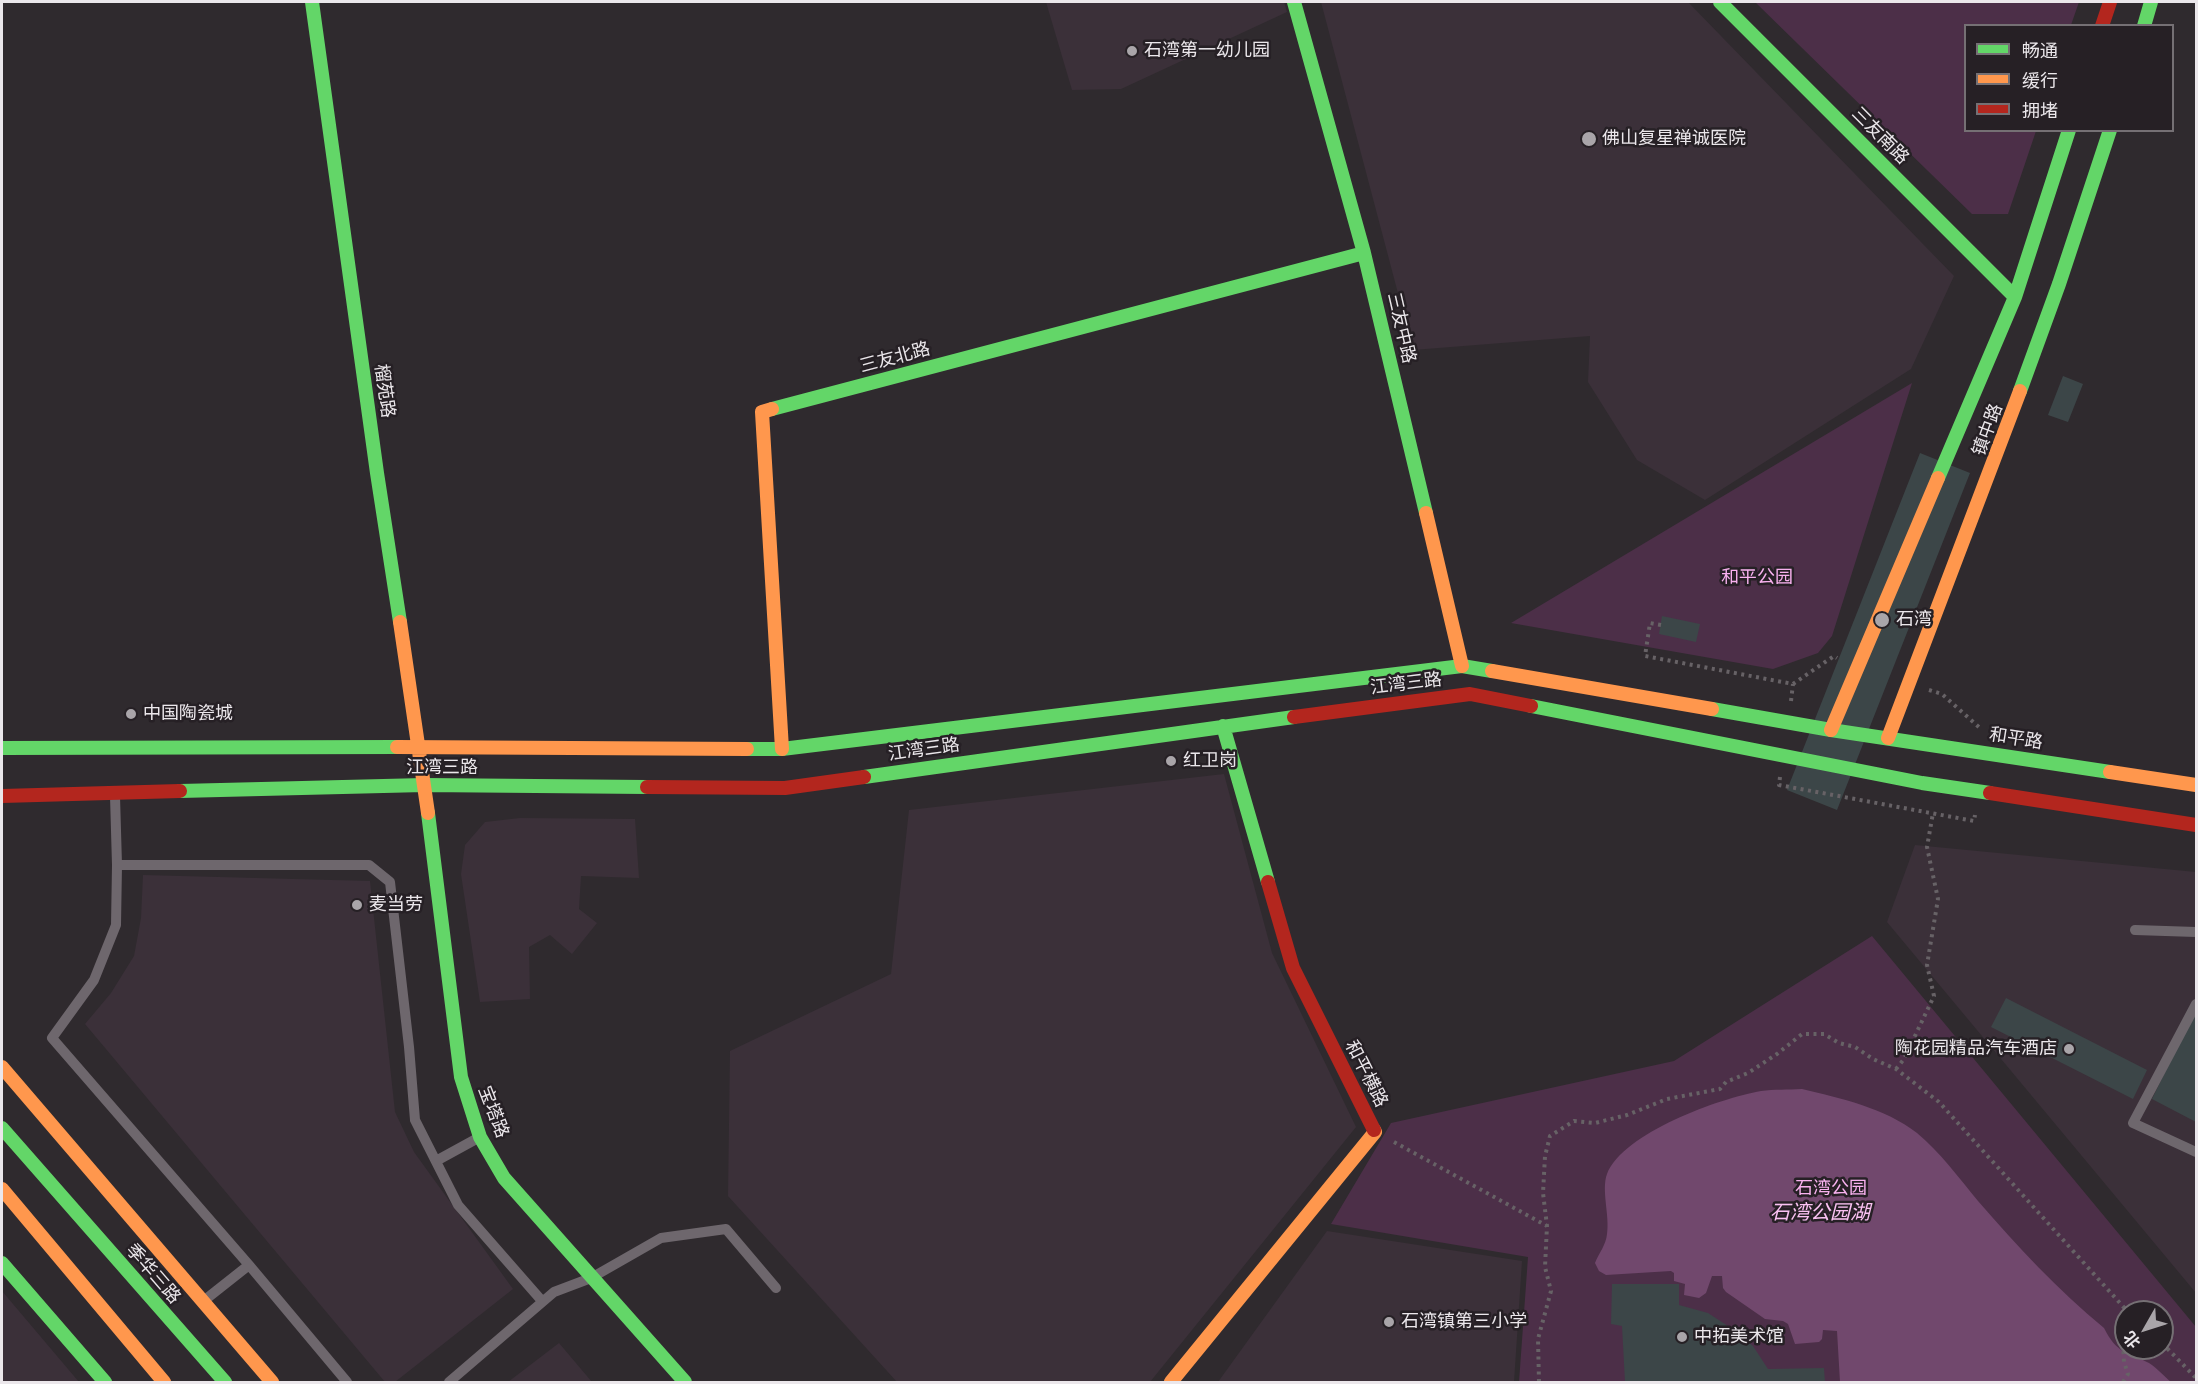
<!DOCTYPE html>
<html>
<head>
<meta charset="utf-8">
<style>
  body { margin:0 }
  #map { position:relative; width:2198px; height:1384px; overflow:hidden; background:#2f2a2e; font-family:"Noto Sans","Noto Sans SC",sans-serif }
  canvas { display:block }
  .frame { position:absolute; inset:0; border:3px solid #ebe7eb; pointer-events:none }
  .legend { position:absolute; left:1964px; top:24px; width:210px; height:108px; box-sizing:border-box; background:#262025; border:2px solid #757074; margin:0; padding:8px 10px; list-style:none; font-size:18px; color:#ebe7eb }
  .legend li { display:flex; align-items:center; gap:12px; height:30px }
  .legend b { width:30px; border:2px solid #757074 }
  .north { position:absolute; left:2114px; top:1300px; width:60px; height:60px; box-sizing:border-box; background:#262025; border:2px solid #757074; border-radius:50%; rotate:231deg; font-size:16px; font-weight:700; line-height:24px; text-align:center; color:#ebe7eb }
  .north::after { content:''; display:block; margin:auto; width:21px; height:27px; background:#a9a5a9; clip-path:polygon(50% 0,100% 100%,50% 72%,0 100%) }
</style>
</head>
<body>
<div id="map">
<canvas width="2198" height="1384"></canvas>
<div class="frame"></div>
<ul class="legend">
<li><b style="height:8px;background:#63d668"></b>畅通</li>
<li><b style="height:8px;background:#ff974d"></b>缓行</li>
<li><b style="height:8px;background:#b3261e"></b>拥堵</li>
</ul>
<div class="north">北</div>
</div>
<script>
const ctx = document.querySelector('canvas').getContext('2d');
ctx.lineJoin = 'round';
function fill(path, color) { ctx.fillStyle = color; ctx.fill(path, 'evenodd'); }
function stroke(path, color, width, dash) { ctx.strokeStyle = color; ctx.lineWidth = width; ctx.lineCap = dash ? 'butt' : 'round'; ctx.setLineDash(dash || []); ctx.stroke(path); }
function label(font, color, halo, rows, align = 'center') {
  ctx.font = font + ' "Noto Sans","Noto Sans SC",sans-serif'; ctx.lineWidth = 5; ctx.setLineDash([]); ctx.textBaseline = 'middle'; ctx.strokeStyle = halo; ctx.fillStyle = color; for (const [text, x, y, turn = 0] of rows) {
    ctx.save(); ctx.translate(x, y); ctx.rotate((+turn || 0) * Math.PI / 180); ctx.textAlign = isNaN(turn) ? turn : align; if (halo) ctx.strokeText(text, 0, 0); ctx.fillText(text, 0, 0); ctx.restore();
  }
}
const built = new Path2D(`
  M1046,2H1284L1287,12L1121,89L1072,90Z
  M1321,2H1688L1954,276L1911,369L1705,500L1637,460L1588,382L1590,336L1413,350Z
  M1224,774L1272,953L1356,1127L1150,1382H897L728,1196L730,1051L891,974L909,810Z
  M520,818L635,819L639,878L581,876L579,909L597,923L572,954L550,935L529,947L530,999L480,1002L461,874L465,845L485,822Z
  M1915,845L2196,872V1293L1887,922Z
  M143,875L370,881L395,1112L414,1152L513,1289L395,1382H385L85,1024L111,993L134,956L141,918Z
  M1327,1231L1522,1261L1514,1382H1218Z
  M2,1291L79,1382H2Z
  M559,1343L592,1382H508Z`);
const green = new Path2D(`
  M1755,2H2079L2071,25L1966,26V130L2036,131L2008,214H1972Z
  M1912,383L1832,636L1818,653L1773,669L1511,623Z
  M1872,936L2196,1327V1382H1519L1528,1257L1331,1224L1391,1123L1674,1061ZM2126,1312H2162V1348H2126Z`);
const water = new Path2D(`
  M1802,1089C1840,1098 1885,1108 1917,1133C1940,1152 1959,1178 1978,1201C2017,1246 2058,1290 2104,1328C2117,1354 2126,1351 2149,1363C2157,1368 2164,1376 2171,1382H1840L1837,1331L1823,1330L1822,1339L1819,1342L1795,1344L1788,1324L1783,1321L1765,1319L1726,1292L1723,1288L1722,1276H1712L1706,1293L1699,1298L1684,1295L1685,1284L1674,1281V1273L1671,1271L1606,1275L1599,1271L1595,1263C1599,1253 1606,1245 1607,1234C1610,1216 1601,1190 1607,1174C1623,1133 1720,1098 1761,1091C1774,1089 1788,1090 1802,1089Z`);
const building = new Path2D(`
  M2063,376L2083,384L2068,422L2048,415Z
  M1920,453L1970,473L1837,810L1787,790Z
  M1662,616L1700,624L1696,642L1659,634Z
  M2006,998L2147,1070L2133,1099L1991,1027Z
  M2196,1009V1122L2152,1099Z
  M1612,1284H1679V1305L1708,1313L1731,1328L1753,1346L1768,1369L1824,1368L1825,1382H1625L1622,1326L1611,1324Z`);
const path = new Path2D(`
  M1661,625L1650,623L1645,656L1793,684L1834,656L1837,658
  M1929,690L1942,694L1980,728
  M1791,701L1793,684
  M1780,777L1779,785L1974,821L1975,815
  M1896,1069L1904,1059L1934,996L1927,965L1938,899L1927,847L1933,813
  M1394,1142L1547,1226
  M2162,1343L2196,1378
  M1539,1382L1538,1339L1551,1291L1545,1267L1547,1226L1543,1193L1545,1156L1550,1136L1574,1121L1595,1123L1627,1115L1667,1099L1720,1089L1726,1082L1748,1073L1777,1054L1802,1034H1824L1839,1043L1855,1047L1873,1059L1896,1069L1939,1102L2128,1312
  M2123,1382L2128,1374L2124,1362L2123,1344L2126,1341`);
const lane = new Path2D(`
  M115,796L117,865L116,925L94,980L52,1038L249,1265L347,1382
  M117,865H369L390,882L409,1047L415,1120L458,1205L542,1301
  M2135,930L2196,932
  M2196,1004L2133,1123L2196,1152
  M436,1161L478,1138
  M206,1299L249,1265
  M449,1382L554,1292L591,1278L661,1238L726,1229L776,1288`);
const fast = new Path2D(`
  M312,2L377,473L400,622
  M1294,2L1364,253L1426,513
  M1720,2L2015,297
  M2144,26L2151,2
  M2020,391L2059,284L2110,130
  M772,409L1364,253
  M1938,478L2015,297L2069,130
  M1531,706L1922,783L1990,793
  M1712,709L1831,730L2110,772
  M1223,726L1268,882
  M2,748L397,747
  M747,749H782L1462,666L1492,671
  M864,777L1294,717
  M180,791L424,785L647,787
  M428,813L461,1077L480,1137L504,1178L685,1382
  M2,1128L225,1382
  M2,1263L105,1382`);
const slow = new Path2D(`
  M772,409L762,412L782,749
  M1426,513L1462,666
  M400,622L428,813
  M1492,671L1712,709
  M1831,730L1938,478
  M1888,738L2020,391
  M397,747L747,749
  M2110,772L2196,785
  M2,1067L272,1382
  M2,1189L164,1382
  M1171,1382L1375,1132L1374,1130`);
const jam = new Path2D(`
  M2102,26L2110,2
  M1294,717L1470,694L1531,706
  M647,787L785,788L864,777
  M1990,793L2196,825
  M2,796L180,791
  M1268,882L1293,968L1374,1130`);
const markers = [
  [1132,51,6,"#a9a5a9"],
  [1589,139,8,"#a9a5a9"],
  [1882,620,8,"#a9a5a9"],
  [131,714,6,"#a9a5a9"],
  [1171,761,6,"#a9a5a9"],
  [357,905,6,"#a9a5a9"],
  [2069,1049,6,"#a9a5a9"],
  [1389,1322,6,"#a9a5a9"],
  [1682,1337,6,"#a9a5a9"]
];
const poiNames = [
  ["石湾第一幼儿园",1144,51],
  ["佛山复星禅诚医院",1602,139],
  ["石湾",1896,620],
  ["中国陶瓷城",143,714],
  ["红卫岗",1183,761],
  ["麦当劳",369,905],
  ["陶花园精品汽车酒店",2057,1049,"right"],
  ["石湾镇第三小学",1401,1322],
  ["中拓美术馆",1694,1337]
];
const streetNames = [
  ["三友南路",1880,136,45],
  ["三友中路",1401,328,77],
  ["三友北路",895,358,-15],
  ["榴苑路",384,391,82],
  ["镇中路",1988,430,-70],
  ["江湾三路",1406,684,-7],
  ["和平路",2016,739,9],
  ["江湾三路",924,750,-8],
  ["江湾三路",442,768],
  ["和平横路",1366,1074,63],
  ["宝塔路",493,1112,69],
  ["季华三路",153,1274,49]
];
const parkNames = [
  ["和平公园",1757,578],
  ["石湾公园",1831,1189]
];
const waterNames = [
  ["石湾公园湖",1820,1213]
];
fill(built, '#3b3039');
fill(green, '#4c2f48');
fill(water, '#71486d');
fill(building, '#3c4648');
stroke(path, '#676266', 4, [3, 4.5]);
stroke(lane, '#6e676d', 10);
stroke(fast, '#63d668', 14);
stroke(slow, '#ff974d', 14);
stroke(jam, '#b3261e', 14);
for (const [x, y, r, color] of markers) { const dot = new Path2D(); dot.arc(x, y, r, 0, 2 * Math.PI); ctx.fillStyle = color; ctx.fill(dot); stroke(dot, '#262025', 2); }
label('18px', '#ebe7eb', '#262025', poiNames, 'left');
label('18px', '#ebe7eb', '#262025', streetNames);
label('18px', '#f8b1ef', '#262025', parkNames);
label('italic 20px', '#fac1f2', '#262025', waterNames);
</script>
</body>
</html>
